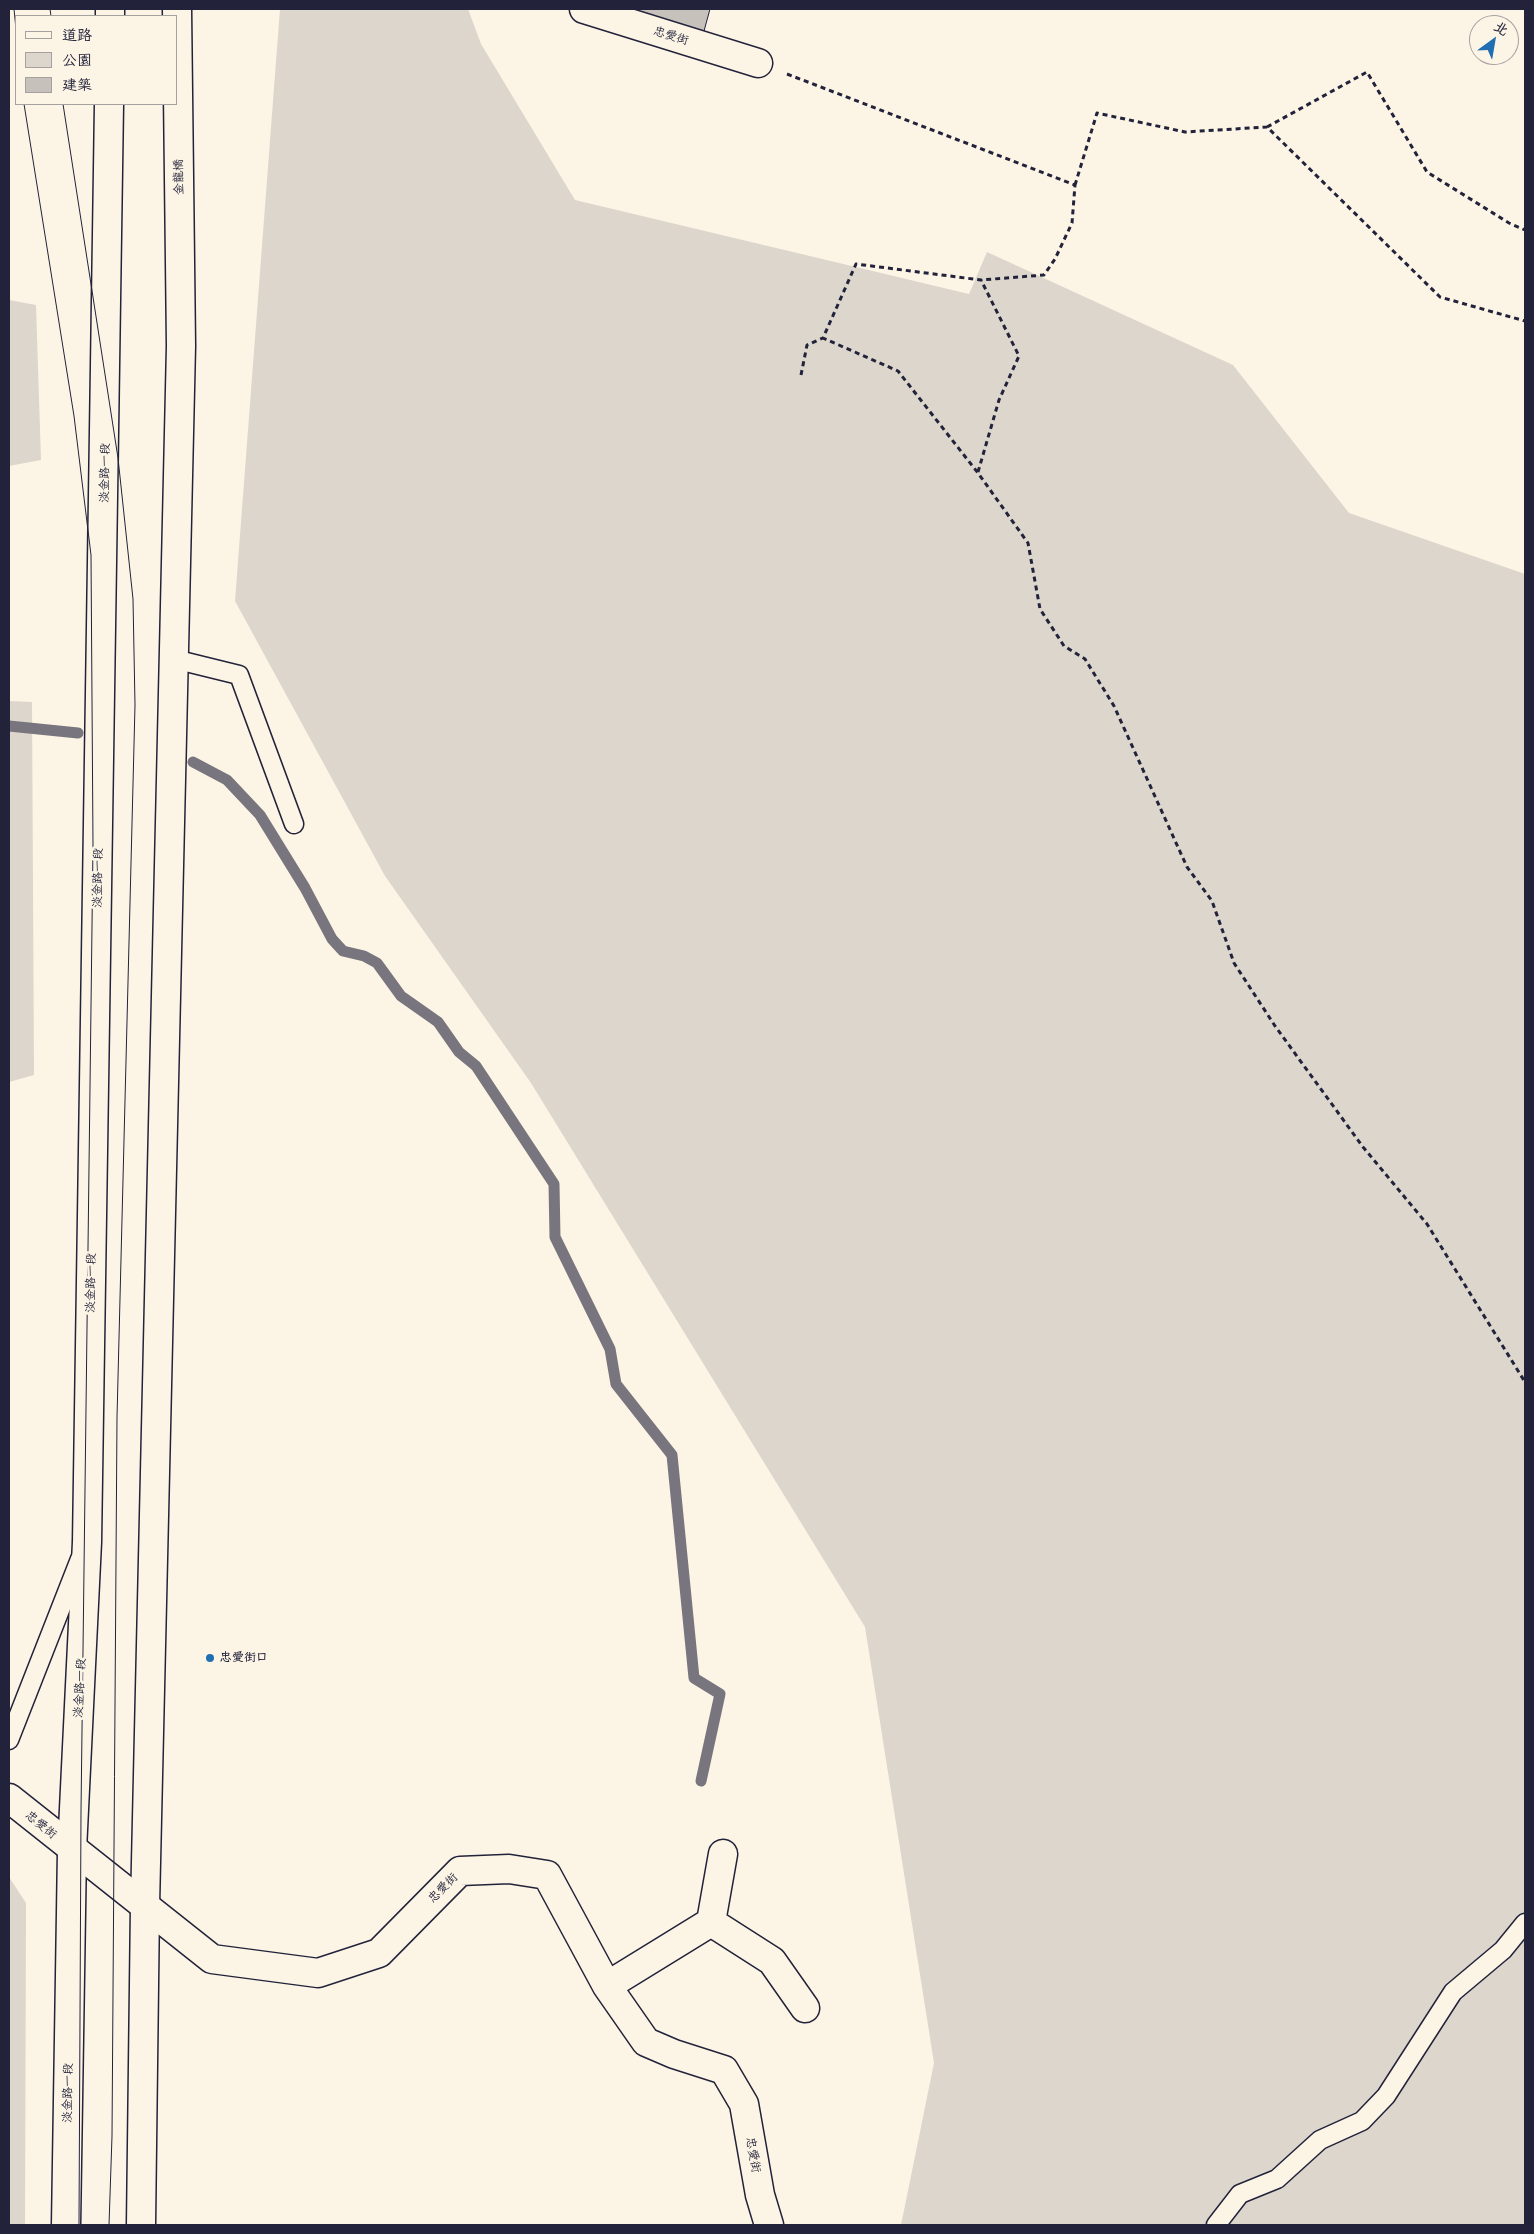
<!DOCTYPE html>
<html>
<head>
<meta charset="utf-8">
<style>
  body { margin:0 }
  #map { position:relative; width:1534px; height:2234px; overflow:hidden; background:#fcf5e5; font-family:Delius,"LXGW WenKai TC",sans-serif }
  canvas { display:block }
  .frame { position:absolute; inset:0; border:10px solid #22223b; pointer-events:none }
  .legend { position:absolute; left:15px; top:15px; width:162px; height:90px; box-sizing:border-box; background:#fcf5e5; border:1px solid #a5a1a1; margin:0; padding:6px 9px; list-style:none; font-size:15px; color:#22223b }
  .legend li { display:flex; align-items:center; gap:10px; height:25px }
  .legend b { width:25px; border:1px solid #a5a1a1 }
  .north { position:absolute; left:1469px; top:15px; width:50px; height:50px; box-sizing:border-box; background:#fcf5e5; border:1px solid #a5a1a1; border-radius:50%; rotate:32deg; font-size:14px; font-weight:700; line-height:20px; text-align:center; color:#22223b }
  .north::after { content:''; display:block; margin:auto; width:18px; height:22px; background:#1f6fb2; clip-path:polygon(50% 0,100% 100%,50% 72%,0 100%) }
</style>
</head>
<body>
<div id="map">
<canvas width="1534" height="2234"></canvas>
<div class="frame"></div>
<ul class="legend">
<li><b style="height:6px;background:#fcf5e5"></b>道路</li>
<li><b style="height:14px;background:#dcd6cc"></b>公園</li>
<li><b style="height:14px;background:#c6c1bb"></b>建築</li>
</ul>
<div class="north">北</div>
</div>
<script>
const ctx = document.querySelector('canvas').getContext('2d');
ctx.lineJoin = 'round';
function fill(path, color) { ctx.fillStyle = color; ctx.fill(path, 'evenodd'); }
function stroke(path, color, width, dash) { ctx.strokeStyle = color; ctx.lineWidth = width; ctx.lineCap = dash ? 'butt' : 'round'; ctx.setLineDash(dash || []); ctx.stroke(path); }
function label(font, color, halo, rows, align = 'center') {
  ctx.font = font + ' Delius,"LXGW WenKai TC",sans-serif'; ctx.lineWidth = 5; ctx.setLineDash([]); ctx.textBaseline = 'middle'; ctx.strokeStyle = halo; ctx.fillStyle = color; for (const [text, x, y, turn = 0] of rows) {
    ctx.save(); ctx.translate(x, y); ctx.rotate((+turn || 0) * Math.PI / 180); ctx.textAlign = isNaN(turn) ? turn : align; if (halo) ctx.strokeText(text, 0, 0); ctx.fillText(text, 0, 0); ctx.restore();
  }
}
const green = new Path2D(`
  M280,9H468L481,44L575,200L969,294L987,252L1233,365L1349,513L1525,574V2225H901L934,2063L865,1627L531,1083L385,876L235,601Z
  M9,300L36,305L41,460L9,466Z
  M9,701L32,702L34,1075L9,1082Z
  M9,1877L26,1903L25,2225H9Z`);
const stream = new Path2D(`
  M9,726L78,733
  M193,762L227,780L260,815L305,888L332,939L343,951L364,956L377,963L401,996L438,1022L459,1052L476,1066L554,1184L555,1237L610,1349L616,1384L672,1455L694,1678L720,1694L701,1781`);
const building = new Path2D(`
  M630,9H710L704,31Z`);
const path = new Path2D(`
  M787,74L1075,185L1072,223L1055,259L1044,275L981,280L856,264L823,338L898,371L978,473L1028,543L1040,609L1064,646L1085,659L1114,706L1187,867L1212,901L1234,963L1275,1026L1363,1147L1427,1224L1525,1382
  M1267,127L1367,72L1427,172L1509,223L1525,230
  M1075,185L1097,113L1185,132L1267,127L1440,297L1525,321
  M801,375L807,345L823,338
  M978,472L999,400L1019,356L981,280`);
const lane = new Path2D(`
  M174,659L239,675L294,824
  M9,1740L80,1559
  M1216,2225L1240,2194L1277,2179L1320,2140L1362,2121L1386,2096L1453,1992L1503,1950L1525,1923`);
const street = new Path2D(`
  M584,9L758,63
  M9,1798L212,1959L318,1973L379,1953L460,1871L509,1869L547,1875L607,1986L646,2042L674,2054L724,2070L744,2104L760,2195L769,2225
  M711,1922L723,1854
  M607,1986L711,1922L772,1961L805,2008`);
const primary = new Path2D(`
  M110,16V9
  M66,2225L72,1850L87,1542L109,104
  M141,2225L145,1905L181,346L177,9`);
const tram = new Path2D(`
  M14,9L16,29
  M50,9L51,16
  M24,104L74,416L91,555L93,845L81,1811L79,2225
  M63,104L118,458L133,599L135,705L117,1417L112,2136L109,2225`);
const markers = [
  [210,1658,5,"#1f6fb2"]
];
const streetNames = [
  ["忠愛街",671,36,17],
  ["金龍橋",179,177,-91],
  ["淡金路一段",105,473,-89],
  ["淡金路一段",98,878,-89],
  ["淡金路一段",91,1283,-89],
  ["淡金路一段",80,1688,-87],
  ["忠愛街",41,1825,39],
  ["忠愛街",443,1888,-45],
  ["淡金路一段",68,2093,-89],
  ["忠愛街",753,2155,80]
];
const poiNames = [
  ["忠愛街口",220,1658]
];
fill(green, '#dcd6cc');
stroke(stream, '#78757e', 11);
fill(building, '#c6c1bb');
stroke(building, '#22223b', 1);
stroke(lane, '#22223b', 21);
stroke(street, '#22223b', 31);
stroke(primary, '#22223b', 31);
stroke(path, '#22223b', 3, [5, 4]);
stroke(lane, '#fcf5e5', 18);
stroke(street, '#fcf5e5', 28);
stroke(primary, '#fcf5e5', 28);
stroke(tram, '#22223b', 1);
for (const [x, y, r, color] of markers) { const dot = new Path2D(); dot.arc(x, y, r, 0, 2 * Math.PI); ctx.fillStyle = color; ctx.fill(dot); stroke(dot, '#fcf5e5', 2); }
label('12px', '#22223b', '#fcf5e5', streetNames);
label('bold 12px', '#22223b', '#fcf5e5', poiNames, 'left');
</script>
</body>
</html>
